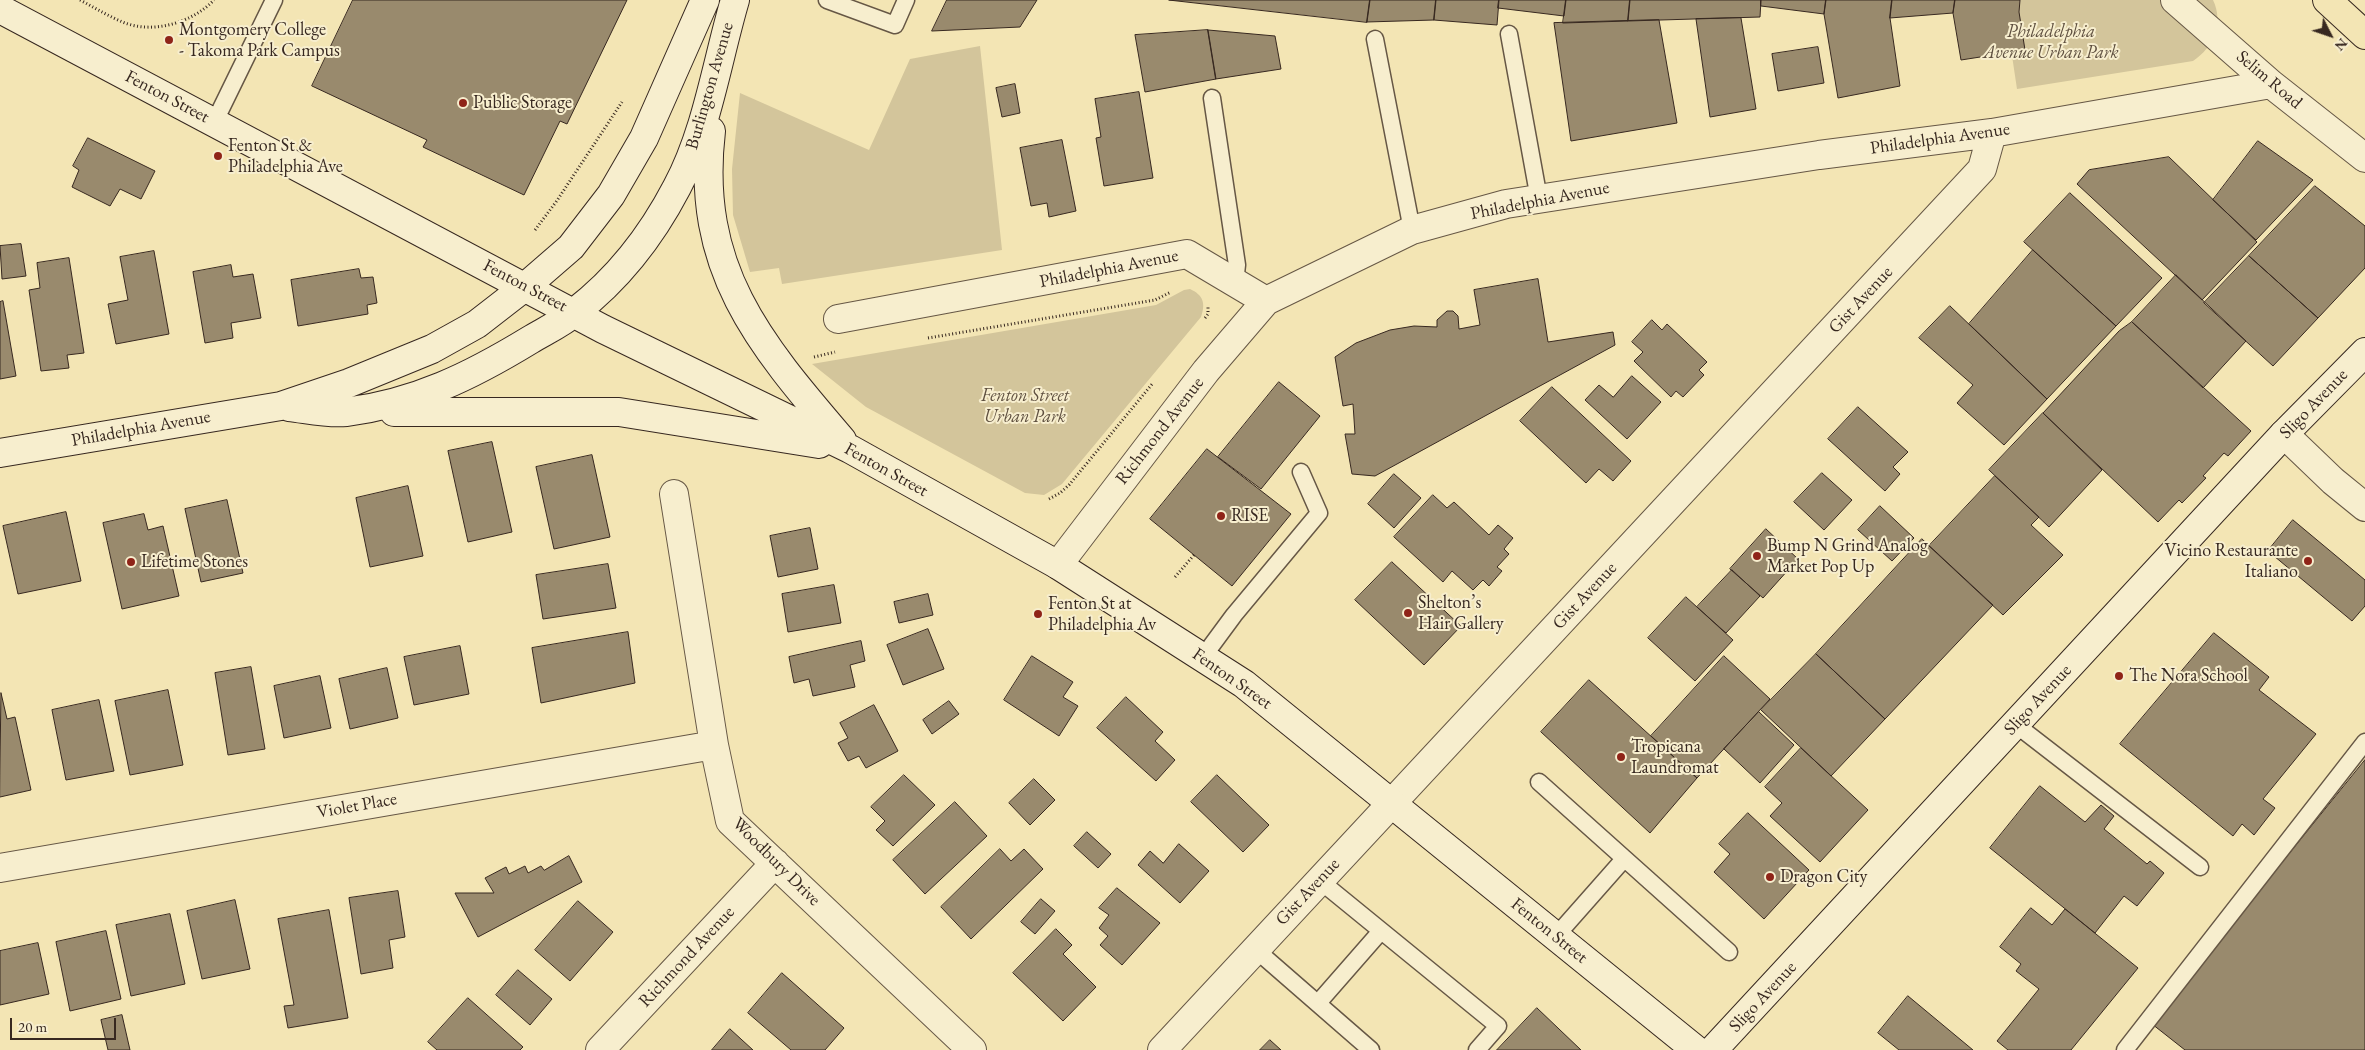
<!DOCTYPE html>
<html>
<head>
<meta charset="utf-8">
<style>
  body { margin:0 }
  #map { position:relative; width:2365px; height:1050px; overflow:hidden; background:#f3e5b4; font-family:"EB Garamond",serif }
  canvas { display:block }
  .north { position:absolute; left:2305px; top:10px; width:50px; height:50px; -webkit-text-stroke:4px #f7eece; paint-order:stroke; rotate:131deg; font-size:14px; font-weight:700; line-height:20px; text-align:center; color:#372820 }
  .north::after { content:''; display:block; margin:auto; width:18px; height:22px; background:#372820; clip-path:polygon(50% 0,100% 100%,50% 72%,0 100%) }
  .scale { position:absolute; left:10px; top:1018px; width:106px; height:22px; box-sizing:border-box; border:2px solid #372820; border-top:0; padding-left:6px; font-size:15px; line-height:18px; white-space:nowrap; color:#372820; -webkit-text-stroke:4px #f7eece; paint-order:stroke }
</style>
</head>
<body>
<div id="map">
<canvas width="2365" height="1050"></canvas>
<div class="north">N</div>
<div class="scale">20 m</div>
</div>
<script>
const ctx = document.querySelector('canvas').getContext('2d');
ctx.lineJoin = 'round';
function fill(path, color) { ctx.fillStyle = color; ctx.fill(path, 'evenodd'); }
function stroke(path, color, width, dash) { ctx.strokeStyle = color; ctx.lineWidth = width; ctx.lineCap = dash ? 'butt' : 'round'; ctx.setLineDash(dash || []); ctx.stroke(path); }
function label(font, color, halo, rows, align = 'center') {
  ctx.font = font + ' "EB Garamond",serif'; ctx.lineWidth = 4; ctx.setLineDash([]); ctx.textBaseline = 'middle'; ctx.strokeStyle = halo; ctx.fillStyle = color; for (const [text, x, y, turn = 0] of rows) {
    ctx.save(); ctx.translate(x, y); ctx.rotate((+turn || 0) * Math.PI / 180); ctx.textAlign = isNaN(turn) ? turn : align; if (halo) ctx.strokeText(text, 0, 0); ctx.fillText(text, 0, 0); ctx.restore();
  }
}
const green = new Path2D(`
  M2014,0H2213C2224,23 2214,47 2193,61L2017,89L2008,29Z
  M980,46L1002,250L782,284L779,268L750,272L733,215L732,169L740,93L869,150L910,59Z
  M1190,289C1203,295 1206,303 1201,317L1062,484L1044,495L1025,493L866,407L812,364L1156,305L1184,290Z`);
const building = new Path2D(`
  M353,0H627L567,124L560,121L524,195L423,147L427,140L312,86Z
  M947,0H1037L1020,27L932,31Z
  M1169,0H1370L1367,22Z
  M1370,0H1436L1434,20L1367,22Z
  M1436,0H1499L1497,25L1434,20Z
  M1499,0H1566L1564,16L1498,8Z
  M1566,0H1630L1628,21L1563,23Z
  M1630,0H1761L1760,17L1628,21Z
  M1761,0H1826L1824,14L1761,6Z
  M1826,0H1892L1890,18L1900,86L1838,98L1824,14Z
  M1892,0H1955L1953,13L1890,18Z
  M1955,0H2020L2019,12L2025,50L1961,60L1953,13Z
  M1741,18L1756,109L1710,117L1696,19Z
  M1659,20L1677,123L1571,141L1554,23Z
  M1208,30L1216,79L1145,92L1135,35Z
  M1208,30L1275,36L1281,69L1216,79Z
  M1818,47L1824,83L1778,91L1772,54Z
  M1015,84L1020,113L1002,117L996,88Z
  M1139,92L1153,178L1104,186L1096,138L1101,137L1095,99Z
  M88,138L155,171L141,199L120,189L110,206L72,187L79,170L73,166Z
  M1062,140L1076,211L1049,217L1047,203L1031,206L1020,148Z
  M2258,141L2313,180L2256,240L2213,200Z
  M2169,157L2257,242L2202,300L2077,184L2089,170Z
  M2315,186L2365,226V268L2318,318L2249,256Z
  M2070,193L2162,278L2116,326L2024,242Z
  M21,244L26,276L2,279L0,246Z
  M2033,250L2116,326L2047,399L1969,324Z
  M154,251L169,334L116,344L108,304L128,300L120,257Z
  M2249,256L2318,318L2273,366L2204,303Z
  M69,258L84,353L67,355L69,368L41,371L29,290L40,288L37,263Z
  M231,265L233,277L253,274L261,318L231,323L233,338L205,343L193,272Z
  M359,269L361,278L373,277L377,303L367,305L368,314L298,326L291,280Z
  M2176,275L2246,341L2203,388L2132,322Z
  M1538,279L1548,342L1613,332L1615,345L1375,476L1352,474L1345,434H1355L1353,404L1343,406L1335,357L1356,343L1390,330L1414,326L1437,327V320L1447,311H1453L1458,316L1459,329L1480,325L1474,290Z
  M3,301L16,376L0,379V302Z
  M1950,306L2047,399L2004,445L1957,403L1973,385L1919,338Z
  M1652,320L1662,330L1667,324L1707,362L1699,370L1704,375L1683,397L1676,391L1671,397L1634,361L1643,352L1632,342Z
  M2132,322L2251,431L2228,456L2224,453L2203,476L2206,478L2182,503L2179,500L2158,522L2043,413L2119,331Z
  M1632,376L1661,402L1627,439L1585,400L1599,385L1613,397Z
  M1279,382L1320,416L1261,489L1218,457Z
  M1552,387L1631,461L1613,481L1599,469L1586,483L1520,421Z
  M1858,407L1908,452L1893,467L1900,474L1885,491L1828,439Z
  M2043,413L2102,470L2049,527L1989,470Z
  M492,442L512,532L468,542L448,451Z
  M1207,449L1291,514L1232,586L1150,519Z
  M592,455L610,537L554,549L536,467Z
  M1822,473L1852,500L1824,530L1794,502Z
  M1394,474L1421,498L1394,528L1368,504Z
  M1995,476L2039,517L2031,525L2063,555L2003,615L1929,546Z
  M408,486L423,556L370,567L356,498Z
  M1433,495L1447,508L1454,502L1489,535L1498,525L1513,538L1504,549L1509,554L1497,567L1502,571L1489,586L1483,580L1473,590L1452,571L1443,582L1394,537Z
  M227,500L243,573L201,582L185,509Z
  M1880,506L1914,538L1892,561L1858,530Z
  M66,512L81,581L18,594L3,526Z
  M144,514L148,530L163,526L179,596L122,609L103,523Z
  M2293,520L2365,580V606L2352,621L2268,551Z
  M810,528L818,569L778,577L770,536Z
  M1766,529L1798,559L1763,598L1730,569Z
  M1922,539L1993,605L1885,719L1816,654Z
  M1392,562L1461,626L1424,665L1355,600Z
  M608,564L616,608L543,619L536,575Z
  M1732,570L1760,596L1726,633L1697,607Z
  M834,585L841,623L788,632L782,594Z
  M928,594L933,615L899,623L894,602Z
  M1686,597L1733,640L1695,681L1648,638Z
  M928,629L944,669L903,685L887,645Z
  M628,632L635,683L541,703L532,648Z
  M2214,633L2269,677L2259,690L2316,734L2263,799L2275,808L2254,835L2242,824L2233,836L2120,744Z
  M861,641L865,661L850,665L855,687L813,696L809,679L794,683L789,657Z
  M460,646L469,694L414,705L404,657Z
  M1816,654L1885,719L1831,776L1761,710Z
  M1032,656L1073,682L1063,697L1078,706L1059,736L1004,700Z
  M1724,656L1770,699L1697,778L1651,736Z
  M251,667L265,749L228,755L215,673Z
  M387,668L398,718L350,729L339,679Z
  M320,676L331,728L284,738L274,686Z
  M1589,680L1697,778L1650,833L1541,732Z
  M168,690L183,765L130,775L115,701Z
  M1,693L7,719L15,717L31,790L0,797Z
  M1126,697L1163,732L1155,741L1175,760L1156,781L1097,728Z
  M99,700L114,771L66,780L52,710Z
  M949,701L959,714L932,734L923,720Z
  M874,705L898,751L866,768L859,756L848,761L838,743L848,738L840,723Z
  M1759,712L1794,745L1760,783L1724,749Z
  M1801,748L1868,810L1820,862L1770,816L1782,803L1765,787Z
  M2365,760V1050H2185L2152,1024Z
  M904,775L935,805L893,846L876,830L885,821L871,807Z
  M1217,775L1269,825L1243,852L1191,802Z
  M1034,779L1055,800L1030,825L1009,803Z
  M2040,786L2085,822L2101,805L2114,816L2104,829L2147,864L2150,861L2164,873L2137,906L2124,896L2095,933L1990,848Z
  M955,802L987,836L925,894L893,860Z
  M1748,813L1809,870L1764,919L1714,872L1730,854L1719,844Z
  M1087,832L1111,854L1098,868L1074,846Z
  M1179,844L1209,871L1180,903L1138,865L1150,851L1163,863Z
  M1000,849L1011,861L1024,849L1043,869L971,939L941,907Z
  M569,856L582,882L478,937L455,893H494L485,878L506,867L509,874L525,866L528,873L541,866L544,870Z
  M1117,888L1160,923L1122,965L1100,945L1108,936L1099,928L1109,915L1099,908Z
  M398,891L405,937L389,940L393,968L361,974L349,898Z
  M1041,899L1055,911L1035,934L1021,922Z
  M235,900L250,969L202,979L187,911Z
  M578,901L613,932L570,981L535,950Z
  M2031,908L2052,925L2065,909L2138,968L2071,1050H2008L1997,1041L2039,989L2016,971L2021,964L2000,947Z
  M329,910L348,1018L288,1028L284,1006L294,1005L278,919Z
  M170,914L185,984L131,996L116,925Z
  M1056,929L1072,945L1063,954L1096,987L1063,1021L1013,973Z
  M106,931L121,999L70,1011L56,942Z
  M38,943L49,994L0,1005V951Z
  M518,970L552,999L530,1025L496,995Z
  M782,973L844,1028L825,1050H791L748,1013Z
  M1908,996L1973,1050H1899L1878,1033Z
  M468,998L523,1047L520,1050H437L428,1042Z
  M1537,1008L1581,1050H1497Z
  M122,1015L130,1050H108L101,1020Z
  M730,1029L753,1050H712Z
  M1270,1040L1281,1050H1260Z`);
const path = new Path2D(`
  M80,0C95,8 110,17 125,23C155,34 193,22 214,0
  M535,230L556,202L622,102
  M1205,318L1208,314V305
  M928,338L1155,300L1171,292
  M814,357L835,352
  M1049,499L1060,493L1069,485L1153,383
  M1175,577L1194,555`);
const lane = new Path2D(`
  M827,0L895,25L906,0
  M1509,34L1539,199
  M1375,39L1412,230
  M1212,98L1237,265L1235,282
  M215,121L274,0
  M1203,657L1234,615L1319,513L1301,472
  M2015,724L2200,867
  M1539,782L1729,952
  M1319,880L1498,1026L1477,1050
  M1556,936L1624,859
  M1255,949L1371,1050
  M1318,1003L1381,931
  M2125,1050L2365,742`);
const street = new Path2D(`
  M2175,0L2271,84L2365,158
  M838,319L1187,254L1266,301
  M2284,434L2333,481L2365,507
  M674,494L714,745L730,821L972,1050
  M1058,565L1206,371L1266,301L1412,230L1506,204L1819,155L1992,133L2271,84
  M0,868L714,745
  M600,1050L775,863
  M1162,1050L1982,169L1992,133`);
const secondary = new Path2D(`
  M0,9L603,329L850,449L1058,565L1244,684L1696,1050
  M711,131C695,268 758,342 842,440
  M289,407C307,409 328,414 346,412C416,403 471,376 530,340C545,331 562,323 575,312C618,279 652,235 677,187C707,131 717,61 735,0
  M394,412H619L819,444
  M0,453L281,406L349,383L432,349L477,324L526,286L571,247L611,195L644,138L705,0
  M1713,1050L2284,434L2365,352`);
const highway = new Path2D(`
  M2327,0L2365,35`);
const markers = [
  [169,40,5,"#8f2418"],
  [463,103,5,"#8f2418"],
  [218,156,5,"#8f2418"],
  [1221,516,5,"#8f2418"],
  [1757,556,5,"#8f2418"],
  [2308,561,5,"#8f2418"],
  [131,562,5,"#8f2418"],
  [1408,613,5,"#8f2418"],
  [1038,614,5,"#8f2418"],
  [2119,676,5,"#8f2418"],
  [1621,757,5,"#8f2418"],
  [1770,877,5,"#8f2418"]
];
const poiNames = [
  ["Montgomery College",179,30],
  ["- Takoma Park Campus",179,51],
  ["Public Storage",473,103],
  ["Fenton St &",228,146],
  ["Philadelphia Ave",228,167],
  ["RISE",1231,516],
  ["Bump N Grind Analog",1767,546],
  ["Market Pop Up",1767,567],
  ["Vicino Restaurante",2298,551,"right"],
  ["Italiano",2298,572,"right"],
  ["Lifetime Stones",141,562],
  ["Shelton’s",1418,603],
  ["Hair Gallery",1418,624],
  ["Fenton St at",1048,604],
  ["Philadelphia Av",1048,625],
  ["The Nora School",2129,676],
  ["Tropicana",1631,747],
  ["Laundromat",1631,768],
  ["Dragon City",1780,877]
];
const parkNames = [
  ["Philadelphia",2051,32],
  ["Avenue Urban Park",2051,53],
  ["Fenton Street",1025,396],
  ["Urban Park",1025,417]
];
const streetNames = [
  ["Selim Road",2269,80,40],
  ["Burlington Avenue",710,86,-74],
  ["Fenton Street",167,97,28],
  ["Philadelphia Avenue",1940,139,-8],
  ["Philadelphia Avenue",1540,201,-11],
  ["Philadelphia Avenue",1109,269,-11],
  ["Fenton Street",525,286,28],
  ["Gist Avenue",1861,300,-47],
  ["Sligo Avenue",2314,404,-46],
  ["Philadelphia Avenue",141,429,-10],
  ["Richmond Avenue",1160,431,-52],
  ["Fenton Street",886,470,29],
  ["Gist Avenue",1585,596,-47],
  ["Fenton Street",1232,679,35],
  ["Sligo Avenue",2038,700,-47],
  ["Violet Place",357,806,-10],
  ["Woodbury Drive",776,862,45],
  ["Gist Avenue",1308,892,-47],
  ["Fenton Street",1549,931,39],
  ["Richmond Avenue",687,957,-47],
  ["Sligo Avenue",1763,997,-47]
];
fill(green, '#d3c59b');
fill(building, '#998a6d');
stroke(building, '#372820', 1);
stroke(lane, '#665745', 19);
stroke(street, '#665745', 30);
stroke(secondary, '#372820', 30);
stroke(highway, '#372820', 30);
stroke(path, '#372820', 3, [1, 2.5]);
stroke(lane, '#f7eece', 16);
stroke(street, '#f7eece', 28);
stroke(secondary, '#f7eece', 28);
stroke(highway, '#f3e5b4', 28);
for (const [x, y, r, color] of markers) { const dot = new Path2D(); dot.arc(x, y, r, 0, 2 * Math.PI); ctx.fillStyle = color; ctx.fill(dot); stroke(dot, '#f7eece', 2); }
label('18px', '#372820', '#f7eece', poiNames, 'left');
label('italic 18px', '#5e4f3f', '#f7eece', parkNames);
label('18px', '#372820', '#f7eece', streetNames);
</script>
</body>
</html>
